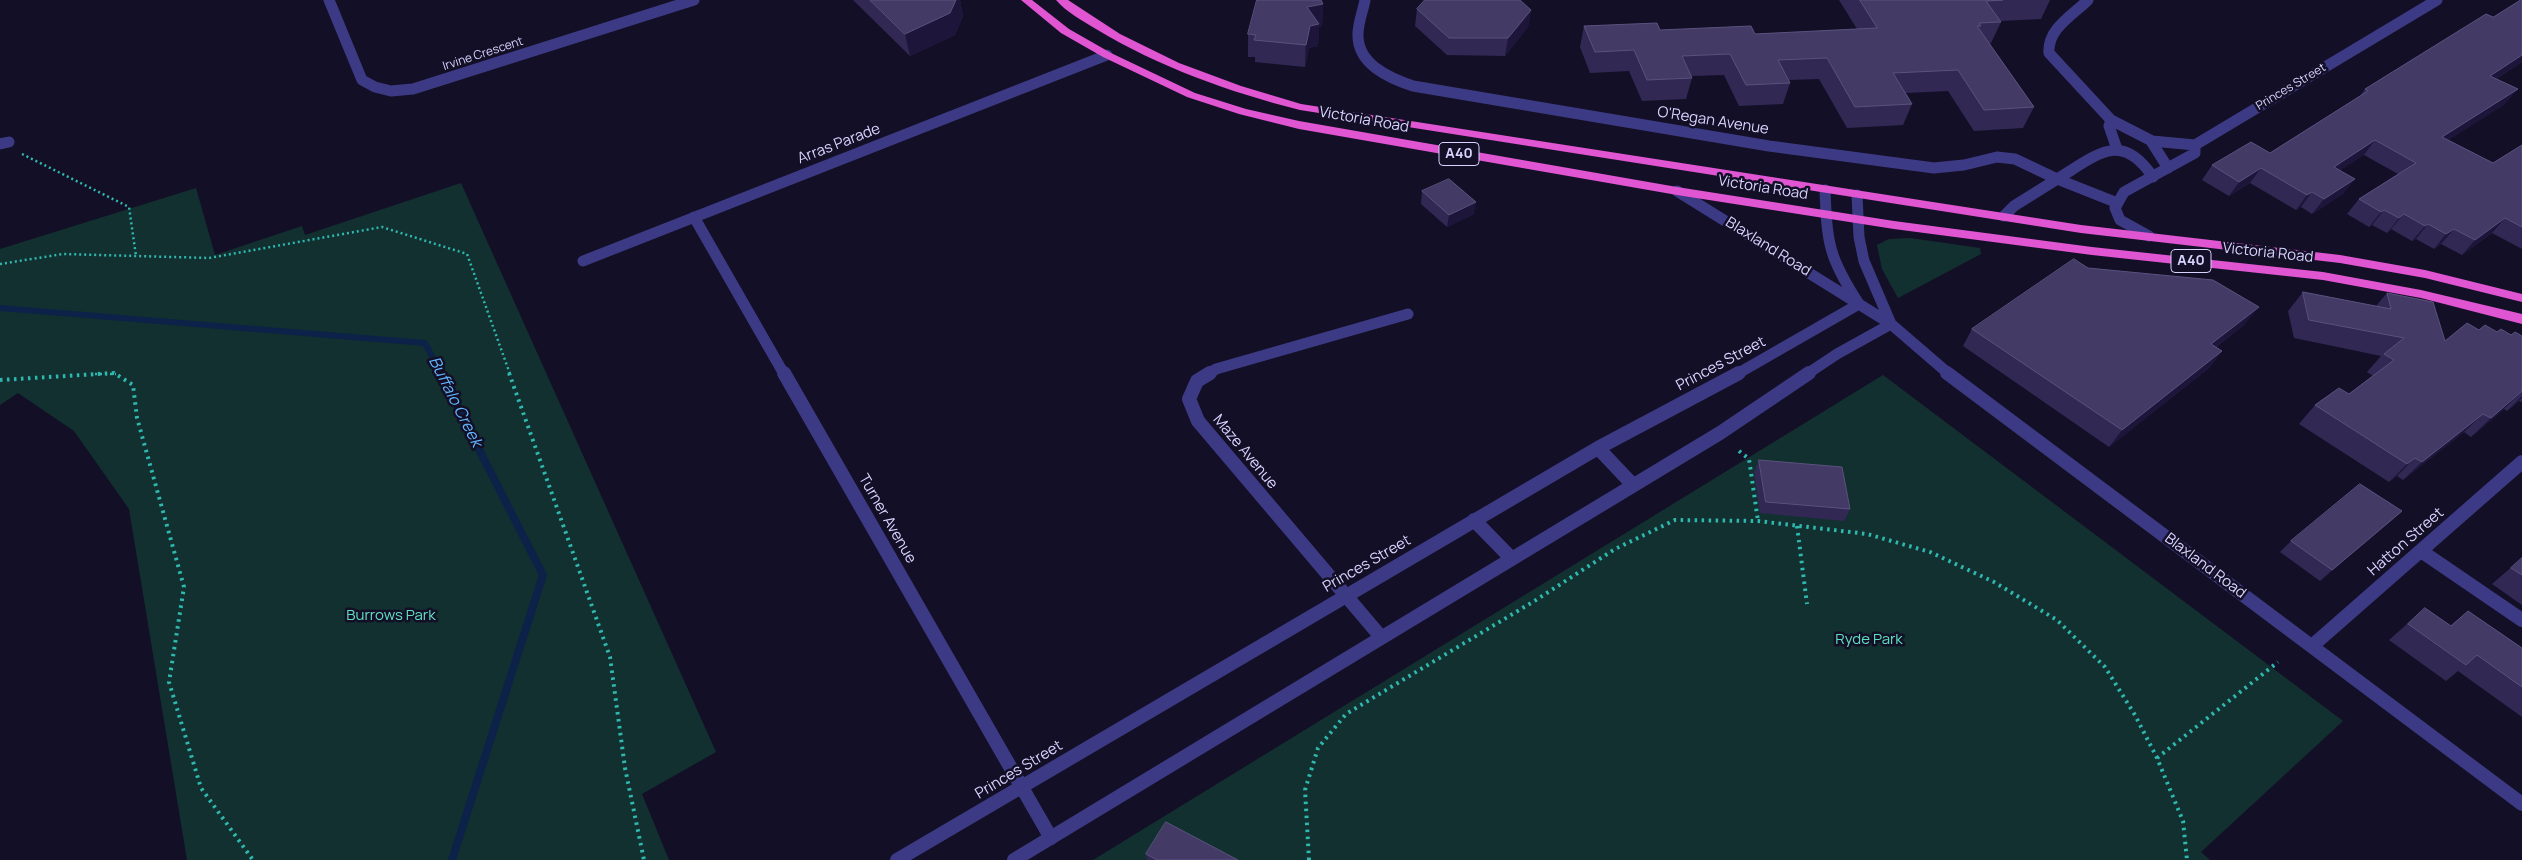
<!DOCTYPE html>
<html>
<head>
<meta charset="utf-8">
<style>
  body { margin:0 }
  canvas { display:block; background:#130f26 }
</style>
</head>
<body>
<canvas width="2522" height="860"></canvas>
<script>
const ctx = document.querySelector('canvas').getContext('2d');
ctx.lineJoin = 'round';
function fill(path, color) { ctx.fillStyle = color; ctx.fill(path, 'evenodd'); }
function stroke(path, color, width, dash) { ctx.strokeStyle = color; ctx.lineWidth = width; ctx.lineCap = dash ? 'butt' : 'round'; ctx.setLineDash(dash || []); ctx.stroke(path); }
function label(font, color, halo, rows, align = 'center') {
  ctx.font = font + ' Manrope,sans-serif'; ctx.lineWidth = 5; ctx.setLineDash([]); ctx.textBaseline = 'middle'; ctx.strokeStyle = halo; ctx.fillStyle = color; for (const [text, x, y, turn = 0] of rows) {
    ctx.save(); ctx.translate(x, y); ctx.rotate((+turn || 0) * Math.PI / 180); ctx.textAlign = isNaN(turn) ? turn : align; if (halo) ctx.strokeText(text, 0, 0); ctx.fillText(text, 0, 0); ctx.restore();
  }
}
const green = new Path2D(`
  M461,183L716,752L642,794L669,860H187L129,509L74,431L18,393L0,405V249L196,188L215,255L302,226L305,235Z
  M1910,238L1980,248L1981,254L1898,298L1882,269L1877,245L1889,239Z
  M1883,375L2343,721L2201,852L2210,860H1093Z`);
const streamFar1 = new Path2D(`
  M0,308L425,343L441,374`);
const stream = new Path2D(`
  M440,373L543,575L452,860`);
const pathFar1 = new Path2D(`
  M22,154L129,207L136,256
  M0,264L63,254L209,258L382,227L467,254L510,374
  M95,374H116`);
const path = new Path2D(`
  M509,373L610,657L625,768L644,860
  M0,380L114,373L133,385L137,418L184,587L169,682L201,788L253,860
  M1739,451L1749,459L1758,521
  M1797,526L1807,604
  M2157,758L2278,662
  M1309,860L1305,790L1318,748L1346,714L1536,600L1615,549L1675,520L1758,521L1867,534L1930,552L1994,582L2057,620L2105,667L2135,715L2157,758L2183,821L2187,860`);
const service = new Path2D(`
  M1365,0C1363,11 1358,23 1358,34C1357,64 1389,78 1413,86L1769,146L1934,168L1964,165L1997,157L2015,159L2057,179
  M2088,0C2073,15 2047,29 2049,53L2111,120`);
const minorFar1 = new Path2D(`
  M329,0L362,80L375,87L391,91L413,89L694,0
  M2151,141L2168,168
  M0,144L9,142
  M2195,145L2437,0
  M2117,149L2109,126L2111,120L2152,141L2195,145
  M2057,179L2115,202
  M2004,216L2014,206C2033,194 2051,183 2070,171C2104,149 2125,136 2153,177
  M694,217L784,374
  M2149,236L2120,220L2115,208L2124,192L2195,153V145
  M583,261L1107,55
  M1208,374L1216,369L1408,314`);
const minor = new Path2D(`
  M784,373L1051,838
  M1210,373L1197,381L1189,399L1198,421L1381,637
  M2421,551L2522,620
  M2312,646L2522,462`);
const tertiaryFar1 = new Path2D(`
  M1677,191L1891,324L1949,374
  M1857,195L1859,237L1864,261L1891,324
  M1737,374L1859,304C1829,258 1827,244 1825,190
  M1807,374L1837,354L1891,324`);
const tertiary = new Path2D(`
  M1947,373L2522,804
  M1598,448L1633,485
  M1474,520L1512,559
  M897,860L1598,448L1739,373
  M1014,860L1720,433L1809,373`);
const trunk = new Path2D(`
  M1021,0H1032L1069,29L1111,53L1195,93L1246,109L1299,121L1677,187L1894,221L2092,247L2323,272L2421,290L2522,314V324L2421,298L2323,280L2092,255L1894,229L1677,195L1299,129L1239,114L1187,97L1103,57L1061,33Z
  M1056,0H1068L1120,34L1179,63L1241,86L1301,104L2081,225L2340,255L2425,270L2522,294V302L2425,278L2340,263L2081,233L1300,110C1229,92 1159,67 1096,29C1083,21 1066,12 1056,0Z`);
const wall = new Path2D(`
  M853,0H960L963,16L955,35L910,56Z
  M1839,0H2050L2041,19L2000,21L2001,22L1991,43H1989L2034,107L2023,128L1974,131L1948,91L1906,93L1912,104L1903,125L1847,128L1819,79L1789,80L1790,83L1783,104L1739,106L1724,75L1691,76L1692,78L1686,99L1642,101L1629,71L1590,73L1580,47L1584,26L1660,30L1755,34L1857,29Z
  M1323,4L1322,26L1319,27L1318,46L1309,48L1305,67L1255,62V57H1248V34Z
  M1417,9L1531,10L1528,27L1505,56L1447,55L1415,26Z
  M2522,62L2496,79L2505,104L2448,140L2493,163L2522,145V249L2492,233L2462,255L2441,244L2434,249L2416,239L2412,241L2391,229L2387,233L2372,225L2369,227L2347,214L2359,199L2398,174L2364,155L2340,170L2344,193L2312,214L2301,207L2296,210L2250,183L2229,196L2202,180L2212,165L2270,153L2360,96L2365,89Z
  M1422,191L1474,214L1447,227L1421,204Z
  M2088,268L2245,324L2216,347L2222,351L2209,368L2109,447L1963,346L1972,329Z
  M2303,292L2376,306L2387,293L2445,341L2479,330L2522,336V402L2519,401L2507,411L2504,409L2471,437L2464,432L2403,480L2397,476L2389,482L2299,424L2315,405L2349,394L2373,376L2367,372L2381,356L2294,338L2288,311Z
  M1759,460L1850,509L1844,521L1760,513L1754,472Z
  M2402,511L2390,522L2320,581L2280,552L2291,541Z
  M2522,558V605L2492,584Z
  M2425,608L2450,626L2468,611L2522,648V717L2458,671L2446,681L2389,640Z
  M1146,854L1238,860H1147Z`);
const shadedWall = new Path2D(`
  M956,0H960L963,16L955,35L910,56L905,34Z
  M1323,4L1322,26L1319,27L1318,46L1309,48L1305,67L1307,7Z
  M1531,10L1528,27L1505,56L1508,38Z
  M2522,55V62L2478,90L2490,76Z
  M2518,89L2505,104L2430,152L2442,137Z
  M2375,140L2364,155L2323,181L2334,167Z
  M2261,168L2250,183L2229,196L2239,182Z
  M2355,179L2344,193L2312,214L2324,199Z
  M2312,192L2301,207L2296,210L2307,195Z
  M1476,202L1474,214L1447,227L1449,215Z
  M2384,210L2372,225L2369,227L2381,212Z
  M2404,214L2391,229L2387,233L2399,218Z
  M2505,218L2492,233L2462,255L2475,240Z
  M2428,224L2416,239L2412,241L2425,226Z
  M2454,229L2441,244L2434,249L2446,234Z
  M2259,307L2245,324L2197,361L2211,344Z
  M2222,351L2209,368L2109,447L2122,430Z
  M2522,391L2504,409L2471,437L2491,418Z
  M2522,396V398L2507,411Z
  M2483,414L2464,432L2403,480L2422,462Z
  M2415,458L2397,476L2389,482L2407,464Z
  M2402,511L2390,522L2320,581L2332,570Z`);
const building = new Path2D(`
  M870,0H956L950,13L905,34Z
  M1257,0H1321L1323,4L1307,7L1319,24L1310,26L1306,45L1254,40L1256,35L1248,34Z
  M1425,0H1520L1531,10L1508,38H1449L1417,9Z
  M1860,0H2003L1986,1L2001,22L1979,23L1981,26H1977L2034,107L1984,110L1958,70L1893,73L1912,104L1855,107L1827,58L1778,60L1790,83L1746,85L1730,54L1682,56L1692,78L1647,80L1634,50L1595,52L1584,26L1657,23L1660,30L1751,26L1755,34L1877,28Z
  M2521,0H2522V55L2490,76L2518,89L2442,137L2493,163L2522,145V227L2505,218L2475,240L2454,229L2446,234L2428,224L2425,226L2404,214L2399,218L2384,210L2381,212L2359,199L2416,163L2375,140L2334,167L2355,179L2324,199L2312,192L2307,195L2261,168L2239,182L2212,165L2251,142L2270,153L2368,91L2365,89L2486,14L2493,17Z
  M1449,179L1476,202L1449,215L1422,191Z
  M2074,259L2088,268L2213,280L2259,307L2211,344L2222,351L2122,430L1972,329Z
  M2303,292L2391,309L2387,293L2433,302L2445,341L2467,323L2479,330L2485,325L2497,332L2501,329L2511,335L2515,332L2522,336V391L2491,418L2483,414L2422,462L2415,458L2407,464L2315,405L2339,388L2349,394L2394,360L2384,354L2404,338L2309,320Z
  M1759,460L1842,467L1850,509L1766,502Z
  M2360,484L2402,511L2332,570L2291,541Z
  M2522,558V575L2511,568Z
  M2425,608L2451,626L2468,611L2522,648V687L2477,655L2466,665L2408,624Z
  M1166,822L1238,860H1157L1146,854Z`);
const farStreetnames = [
  ["Irvine Crescent",483,54,-18],
  ["Princes Street",2291,87,-31]
];
const shields = [
  [1459,154,40],
  [2191,261,40]
];
const shieldNames = [
  ["A40",1459,154],
  ["A40",2191,261]
];
const streetNames = [
  ["Victoria Road",1364,120,10],
  ["O'Regan Avenue",1713,121,9],
  ["Arras Parade",839,144,-21],
  ["Victoria Road",1763,188,9],
  ["Blaxland Road",1768,247,32],
  ["Victoria Road",2268,253,6],
  ["Princes Street",1721,364,-28],
  ["Maze Avenue",1245,452,50],
  ["Turner Avenue",887,519,60],
  ["Hatton Street",2406,542,-41],
  ["Princes Street",1367,564,-30],
  ["Blaxland Road",2205,566,37],
  ["Princes Street",1019,770,-31]
];
const parkNames = [
  ["Burrows Park",391,616],
  ["Ryde Park",1869,640]
];
const waterNames = [
  ["Buffalo Creek",455,402,63]
];
fill(green, '#12302f');
stroke(streamFar1, '#0c2248', 6);
stroke(stream, '#0c2248', 8);
stroke(pathFar1, '#2fb8b0', 2.5, [2, 3]);
stroke(path, '#2fb8b0', 4, [2.5, 4.5]);
stroke(service, '#3d3a85', 11);
stroke(minorFar1, '#3d3a85', 11);
stroke(minor, '#3d3a85', 14);
stroke(tertiaryFar1, '#3d3a85', 11);
stroke(tertiary, '#3d3a85', 14);
fill(trunk, '#e055d1');
fill(wall, '#312854');
fill(shadedWall, '#1d163a');
fill(building, '#433a66');
stroke(building, '#5a527e', 1);
label('12px', '#d9d4ff', '#130f26', farStreetnames);
for (const [x, y, w] of shields) { const box = new Path2D(); box.roundRect(x - w / 2, y - 11.5, w, 23, 4); ctx.fillStyle = '#130f26'; ctx.fill(box); stroke(box, '#d9d4ff', 1); }
label('bold 14px', '#d9d4ff', null, shieldNames);
label('15px', '#d9d4ff', '#130f26', streetNames);
label('15px', '#5fe0c0', '#130f26', parkNames);
label('italic 16px', '#62b6ff', '#130f26', waterNames);
</script>
</body>
</html>
